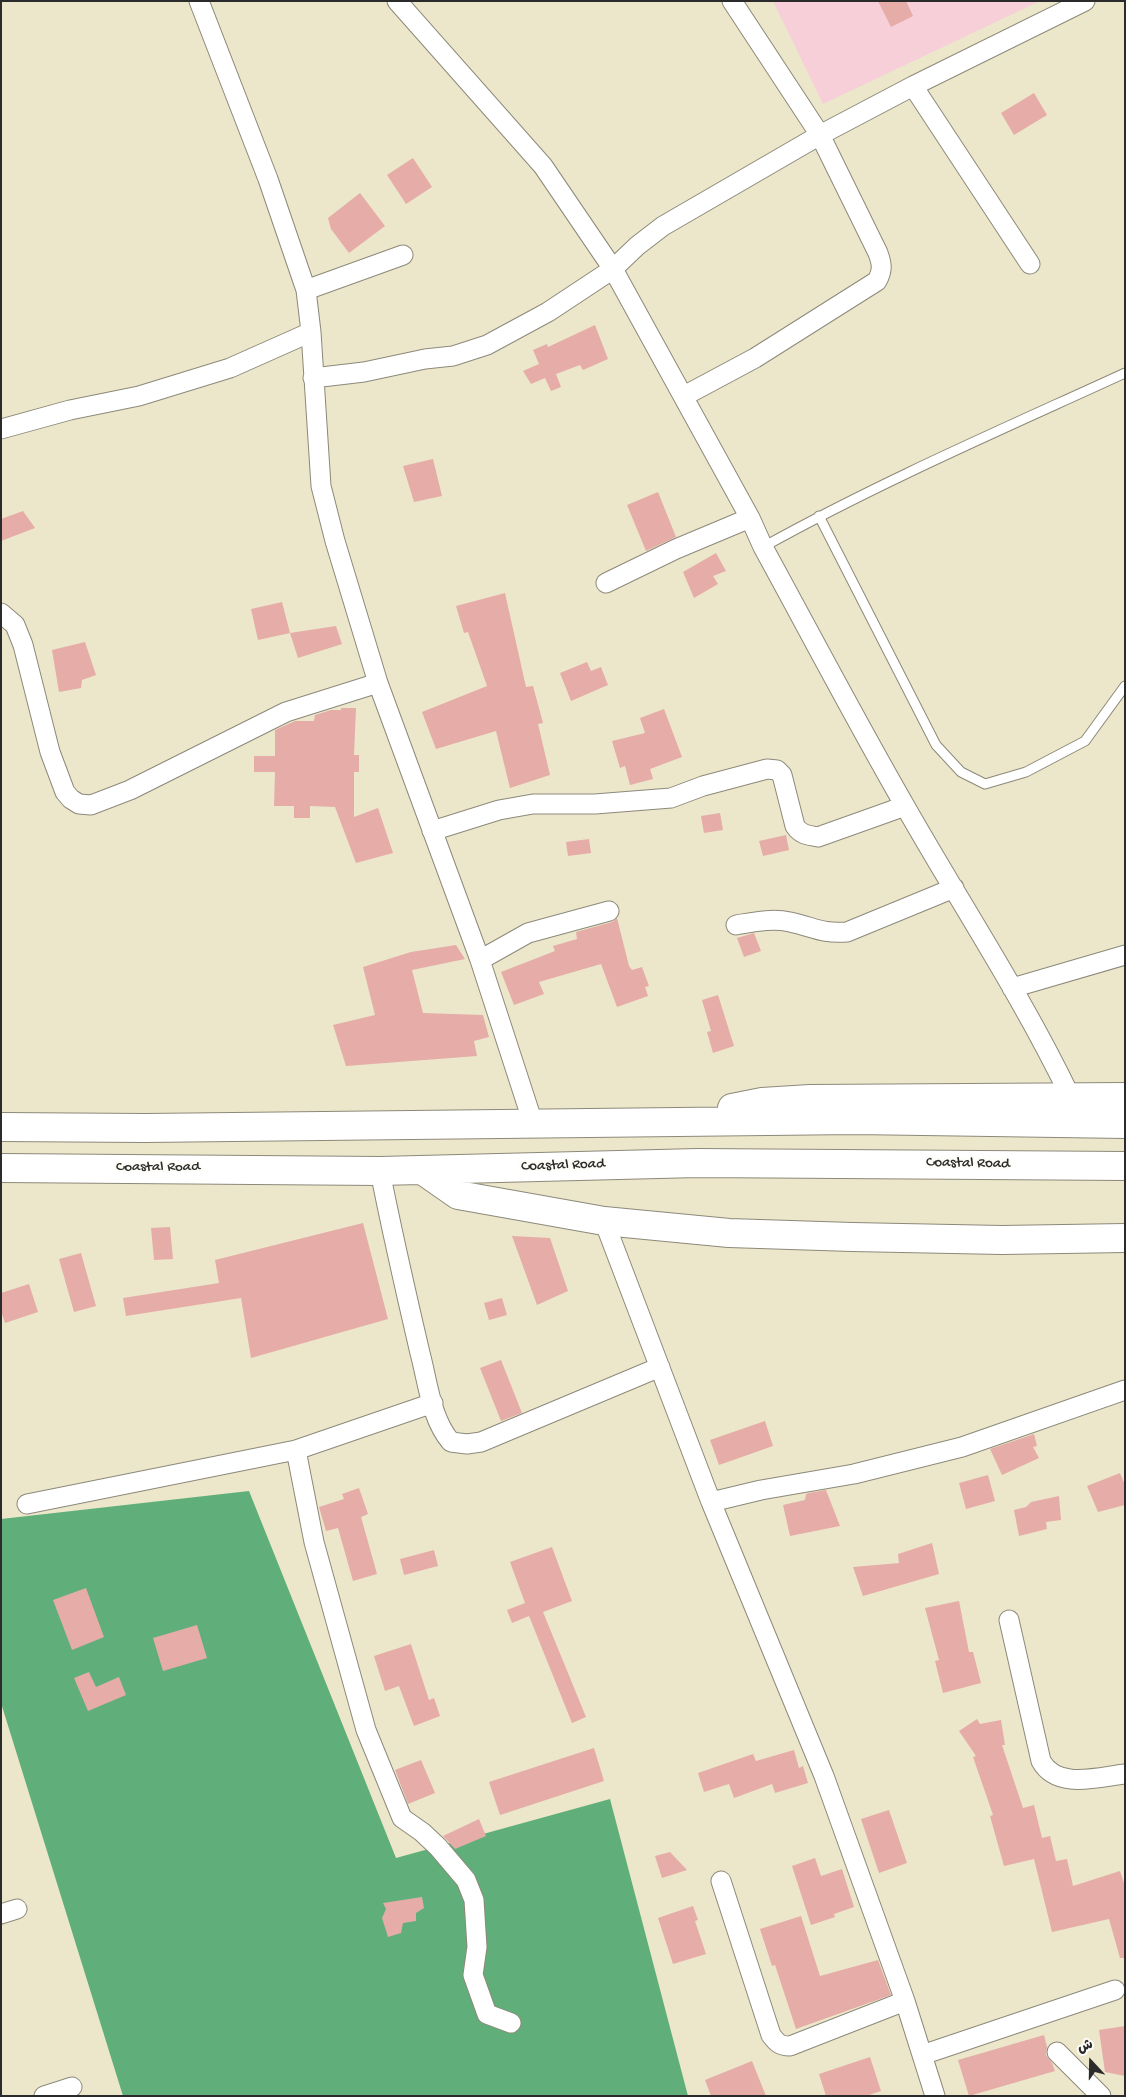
<!DOCTYPE html>
<html>
<head>
<meta charset="utf-8">
<style>
  body { margin:0 }
  #map { position:relative; width:1126px; height:2097px; overflow:hidden; background:#ece7ca; font-family:"Gochi Hand","Playpen Sans Arabic",sans-serif }
  canvas { display:block }
  .frame { position:absolute; inset:0; border:2px solid #2b2b2b; pointer-events:none }
  .north { position:absolute; left:1066px; top:2037px; width:50px; height:50px; -webkit-text-stroke:4px #fdfcf7; paint-order:stroke; rotate:339deg; font-size:14px; font-weight:700; line-height:20px; text-align:center; color:#2b2b2b }
  .north::after { content:''; display:block; margin:auto; width:18px; height:22px; background:#2b2b2b; clip-path:polygon(50% 0,100% 100%,50% 72%,0 100%) }
</style>
</head>
<body>
<div id="map">
<canvas width="1126" height="2097"></canvas>
<div class="frame"></div>
<div class="north">ش</div>
</div>
<script>
const ctx = document.querySelector('canvas').getContext('2d');
ctx.lineJoin = 'round';
function fill(path, color) { ctx.fillStyle = color; ctx.fill(path, 'evenodd'); }
function stroke(path, color, width, dash) { ctx.strokeStyle = color; ctx.lineWidth = width; ctx.lineCap = dash ? 'butt' : 'round'; ctx.setLineDash(dash || []); ctx.stroke(path); }
function label(font, color, halo, rows, align = 'center') {
  ctx.font = font + ' "Gochi Hand",sans-serif'; ctx.lineWidth = 4.5; ctx.setLineDash([]); ctx.textBaseline = 'middle'; ctx.strokeStyle = halo; ctx.fillStyle = color; for (const [text, x, y, turn = 0] of rows) {
    ctx.save(); ctx.translate(x, y); ctx.rotate((+turn || 0) * Math.PI / 180); ctx.textAlign = isNaN(turn) ? turn : align; if (halo) ctx.strokeText(text, 0, 0); ctx.fillText(text, 0, 0); ctx.restore();
  }
}
const built = new Path2D(`
  M773,1H1040L823,104Z`);
const forest = new Path2D(`
  M249,1491L396,1858L610,1799L688,2096H123L1,1703V1519Z`);
const building = new Path2D(`
  M878,1H906L913,16L891,27Z
  M1034,93L1047,115L1014,135L1001,113Z
  M413,158L432,187L406,204L387,175Z
  M360,193L385,226L349,253L331,229L328,218Z
  M595,325L608,359L583,370L580,365L556,374L561,387L551,391L545,378L531,384L523,371L539,364L533,350L547,344L548,347Z
  M433,459L442,496L414,502L403,466Z
  M658,492L676,537L646,551L627,505Z
  M23,511L35,528L1,541V519Z
  M716,553L726,571L713,576L718,584L694,598L683,572Z
  M505,593L526,687L533,686L543,723L538,724L550,775L510,788L496,731L436,749L422,712L487,686L468,632L464,633L456,606Z
  M282,602L290,633L258,640L251,609Z
  M336,626L342,644L298,658L290,633Z
  M85,642L96,675L82,680L81,688L59,692L52,650Z
  M587,662L591,671L601,667L608,685L571,701L560,673Z
  M341,708H356L354,755H359V772H354V817L378,808L393,853L356,863L335,807L310,806V818H294V806H274L275,772H254V756H275V730L295,721H314L315,715L331,710H341Z
  M664,709L682,757L650,769L653,779L630,785L625,766L620,768L612,741L645,733L640,718Z
  M720,813L723,830L704,833L701,816Z
  M786,835L789,850L763,856L759,841Z
  M589,839L591,853L568,856L566,842Z
  M617,918L629,966L632,970L642,967L649,986L645,987L648,996L617,1007L601,964L539,982L544,994L514,1005L501,972L555,951L553,946L577,939L576,932L612,922Z
  M754,933L761,951L744,957L737,938Z
  M456,945L465,959L412,970L423,1013L483,1015L489,1037L474,1041L477,1056L346,1066L333,1025L375,1015L363,967L411,952Z
  M718,995L734,1046L713,1053L707,1032L711,1031L702,1000Z
  M363,1223L388,1319L251,1358L241,1298L126,1316L123,1298L219,1283L215,1260Z
  M170,1227L173,1259L154,1260L151,1228Z
  M512,1236L550,1238L568,1291L537,1305Z
  M81,1253L96,1306L74,1312L59,1259Z
  M29,1284L38,1312L5,1323L1,1311V1293Z
  M502,1298L507,1315L489,1320L484,1303Z
  M501,1360L522,1413L501,1421L480,1368Z
  M765,1421L773,1446L719,1465L710,1440Z
  M1034,1434L1037,1446L1033,1447L1039,1458L1002,1475L990,1449Z
  M1120,1473L1125,1485V1505L1098,1512L1087,1486Z
  M988,1475L995,1501L966,1509L959,1483Z
  M359,1488L368,1514L361,1517L377,1574L353,1581L338,1528L326,1531L319,1507L344,1499L342,1494Z
  M826,1490L840,1526L790,1536L783,1505L805,1500L806,1494L809,1493Z
  M1059,1496L1061,1520L1046,1522L1047,1529L1019,1536L1014,1510L1026,1507L1031,1502Z
  M932,1543L939,1574L863,1596L853,1567L899,1563L898,1554Z
  M552,1547L572,1601L543,1612L586,1717L572,1723L529,1616L512,1623L507,1610L525,1603L510,1562Z
  M434,1550L438,1566L404,1575L400,1559Z
  M86,1588L104,1637L72,1650L53,1600Z
  M959,1601L969,1652H973L981,1683L943,1693L935,1661L939,1660L925,1608Z
  M197,1625L207,1658L163,1671L153,1638Z
  M411,1644L429,1700L434,1698L440,1716L414,1726L399,1686L385,1691L374,1656Z
  M89,1672L96,1687L119,1677L126,1695L88,1711L74,1678Z
  M977,1719L980,1724L1001,1720L1005,1745H1002L1023,1808L1034,1805L1042,1838L1050,1836L1056,1861L1067,1859L1073,1886L1120,1871L1125,1886V1958H1120L1109,1919L1052,1932L1034,1859L1004,1866L990,1816L993,1815L973,1757L976,1756L959,1731Z
  M594,1748L604,1781L500,1815L489,1782Z
  M794,1750L799,1768L803,1766L808,1783L775,1793L772,1784L734,1798L729,1784L704,1792L698,1773L753,1754L756,1761Z
  M421,1760L435,1793L408,1804L395,1770Z
  M889,1810L907,1863L879,1873L861,1819Z
  M479,1819L486,1836L455,1849L443,1836Z
  M670,1852L687,1870L662,1878L655,1856Z
  M815,1858L821,1876L842,1869L854,1907L834,1914L835,1917L811,1925L792,1866Z
  M422,1897L424,1908L416,1913V1921L403,1923L401,1933L388,1937L382,1918L386,1909L383,1903Z
  M693,1906L698,1920L695,1921L706,1954L673,1964L658,1918Z
  M801,1916L820,1976L878,1960L891,1995L796,2029L775,1965L772,1966L760,1929Z
  M1125,2026V2076L1105,2072L1099,2030Z
  M1044,2035L1047,2047L1046,2055L1052,2063L1055,2071L969,2096L958,2060Z
  M870,2057L881,2091L866,2096H826L819,2074Z
  M752,2061L766,2096H711L705,2080Z`);
const service = new Path2D(`
  M819,516L936,745L961,772L985,784L1026,772L1085,741L1125,686
  M763,547C880,482 1003,429 1125,373`);
const minor = new Path2D(`
  M199,1L268,179L306,290
  M397,1L543,166L613,269L750,518L763,547C810,633 856,721 905,806C960,903 1022,996 1070,1096
  M913,86L1030,264
  M403,255L306,290L311,332L321,486L335,541L378,683L480,960L533,1123
  M313,378L364,372L425,359L453,356L487,345L548,312L613,269L637,246L663,226L820,135L913,86L1085,1
  M684,396L755,358L877,281C883,270 882,264 878,253L820,135L732,1
  M1,429L70,410L139,396L230,368L311,332
  M606,583L676,549L750,518
  M1,613L15,625L23,645L50,752L65,792L71,799L79,804L91,805L130,790L286,712L378,683
  M432,831L499,810L533,804H595L671,798L703,786L767,769L777,770L782,775L795,826C801,835 808,835 818,837L905,806
  M736,925C754,922 772,918 790,922C814,927 821,934 847,932L954,888
  M480,960L528,933L609,911
  M1012,988L1125,955
  M380,1171C392,1232 406,1293 420,1353C428,1383 431,1419 451,1442L467,1444L481,1442L660,1367
  M604,1221L711,1502L824,1776L905,2001L935,2096
  M296,1450L314,1542L366,1730L402,1818L422,1832L438,1847L466,1880L474,1900L477,1947L473,1975L487,2014L511,2023
  M711,1502L761,1490L854,1474L962,1447L1125,1390
  M27,1504L296,1450L433,1403
  M1009,1620L1041,1761C1057,1790 1098,1777 1125,1774
  M721,1881L771,2035C777,2043 780,2046 790,2046L905,2001
  M1,1914L17,1909
  M1057,2052L1101,2096
  M922,2055L1115,1990
  M44,2096L72,2087`);
const trunk = new Path2D(`
  M732,1108L762,1102L810,1099L1125,1097
  M1,1127L145,1128L856,1120L1125,1124
  M1,1168L380,1171L698,1163L1125,1166
  M422,1170L458,1195L604,1221L729,1233L852,1237L1002,1240L1125,1238`);
const streetNames = [
  ["Coastal Road",968,1164,1],
  ["Coastal Road",563,1166,-2],
  ["Coastal Road",158,1168]
];
fill(built, '#f6cfd8');
fill(forest, '#60af7a');
fill(building, '#e6aca8');
stroke(service, '#8c897a', 11);
stroke(minor, '#8c897a', 21);
stroke(trunk, '#8c897a', 30);
stroke(service, '#fff', 9);
stroke(minor, '#fff', 19);
stroke(trunk, '#fff', 28);
label('15px', '#2b2b2b', '#fdfcf7', streetNames);
</script>
</body>
</html>
